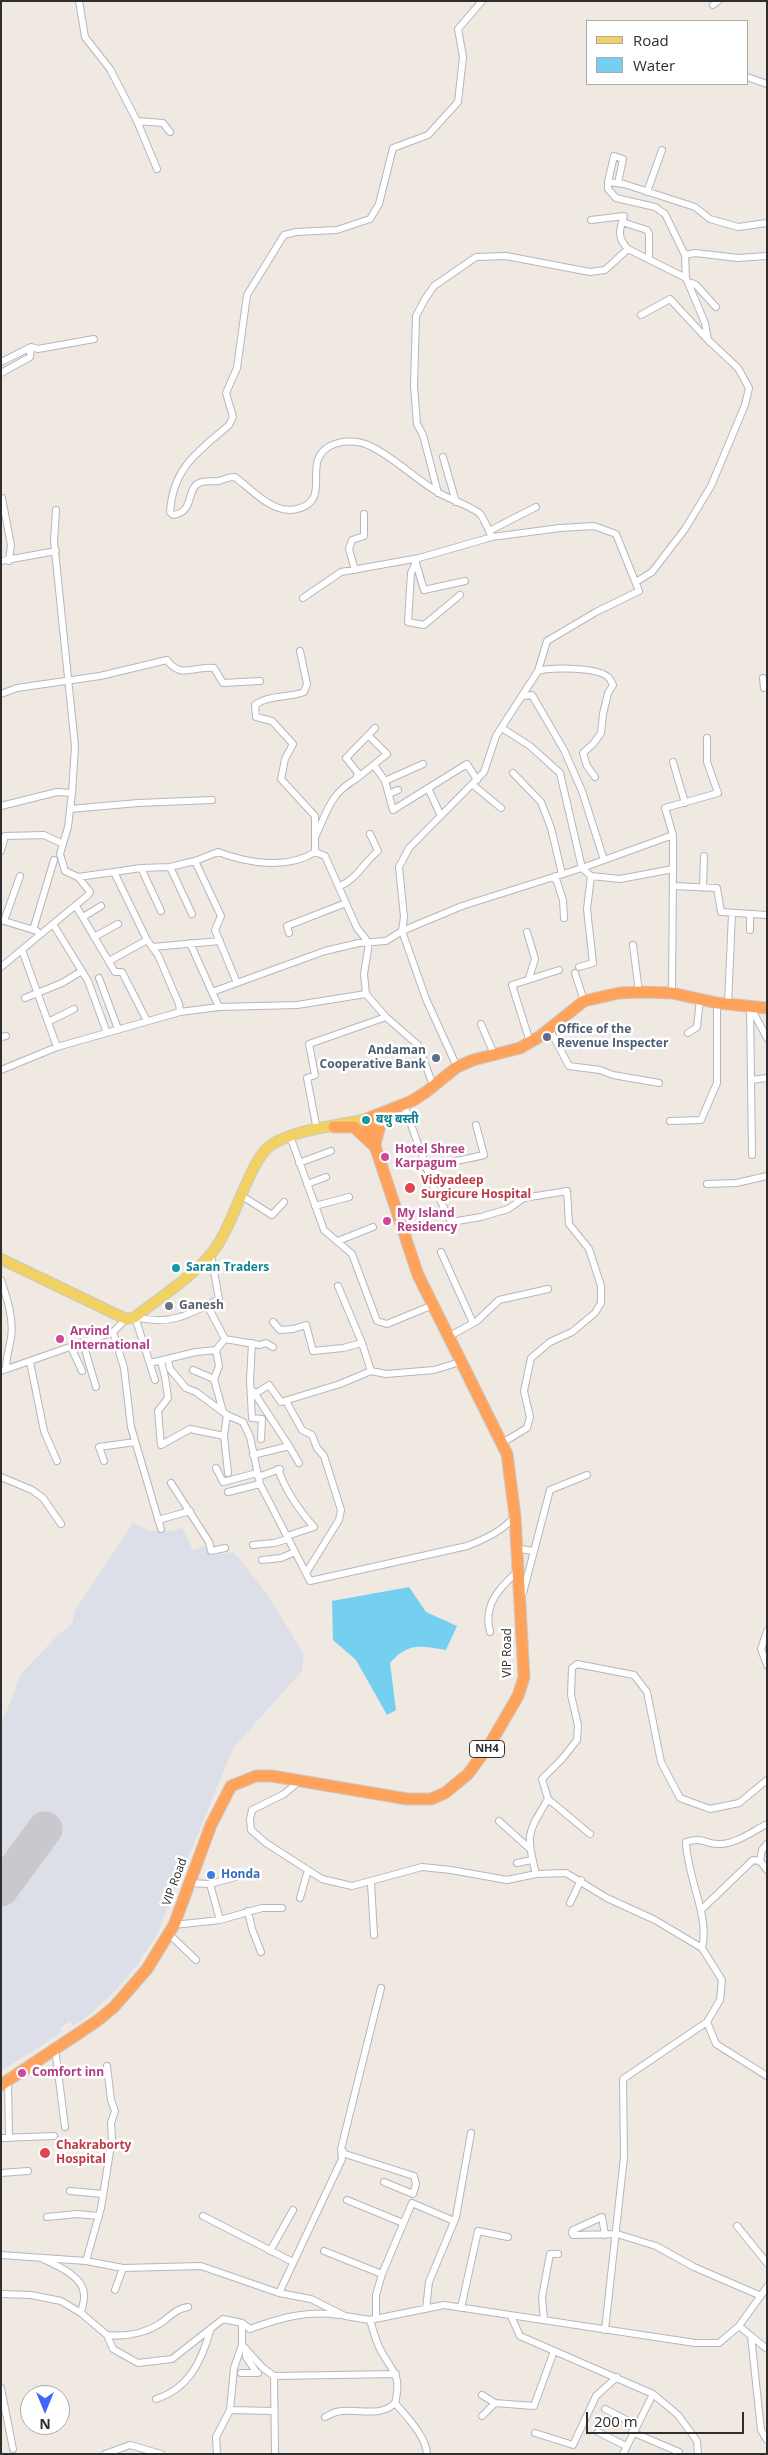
<!DOCTYPE html>
<html>
<head>
<meta charset="utf-8">
<style>
  body { margin:0 }
  #map { position:relative; width:768px; height:2455px; overflow:hidden; background:#efe9e1; font-family:"Open Sans",sans-serif }
  canvas { display:block }
  .frame { position:absolute; inset:0; border:2px solid #2e2e2e; pointer-events:none }
  .legend { position:absolute; left:586px; top:20px; width:162px; height:65px; box-sizing:border-box; background:#fff; border:1px solid #ababab; margin:0; padding:6px 9px; list-style:none; font-size:15px; color:#2e2e2e }
  .legend li { display:flex; align-items:center; gap:10px; height:25px }
  .legend b { width:25px; border:1px solid #ababab }
  .north { position:absolute; left:20px; top:2385px; width:50px; height:50px; box-sizing:border-box; background:#fff; border:1px solid #ababab; border-radius:50%; rotate:180deg; font-size:14px; font-weight:700; line-height:20px; text-align:center; color:#2e2e2e }
  .north::after { content:''; display:block; margin:auto; width:18px; height:22px; background:#4264fb; clip-path:polygon(50% 0,100% 100%,50% 72%,0 100%) }
  .scale { position:absolute; left:586px; top:2412px; width:158px; height:22px; box-sizing:border-box; border:2px solid #2e2e2e; border-top:0; padding-left:6px; font-size:15px; line-height:18px; white-space:nowrap; color:#2e2e2e; -webkit-text-stroke:4px #fff; paint-order:stroke }
</style>
</head>
<body>
<div id="map">
<canvas width="768" height="2455"></canvas>
<div class="frame"></div>
<ul class="legend">
<li><b style="height:6px;background:#f2d163"></b>Road</li>
<li><b style="height:14px;background:#75cff0"></b>Water</li>
</ul>
<div class="north">N</div>
<div class="scale">200 m</div>
</div>
<script>
const ctx = document.querySelector('canvas').getContext('2d');
ctx.lineJoin = 'round';
function fill(path, color) { ctx.fillStyle = color; ctx.fill(path, 'evenodd'); }
function stroke(path, color, width, dash) { ctx.strokeStyle = color; ctx.lineWidth = width; ctx.lineCap = dash ? 'butt' : 'round'; ctx.setLineDash(dash || []); ctx.stroke(path); }
function label(font, color, halo, rows, align = 'center') {
  ctx.font = font + ' "Open Sans","Noto Sans Devanagari",sans-serif'; ctx.lineWidth = 5; ctx.setLineDash([]); ctx.textBaseline = 'middle'; ctx.strokeStyle = halo; ctx.fillStyle = color; for (const [text, x, y, turn = 0] of rows) {
    ctx.save(); ctx.translate(x, y); ctx.rotate((+turn || 0) * Math.PI / 180); ctx.textAlign = isNaN(turn) ? turn : align; if (halo) ctx.strokeText(text, 0, 0); ctx.fillText(text, 0, 0); ctx.restore();
  }
}
const airport = new Path2D(`
  M133,1523L149,1531H171L182,1528L193,1550L206,1546L211,1556L234,1552L266,1593L304,1654L302,1671L233,1748L157,1934L136,1966L116,1990L88,2016L73,2026L70,2021L60,2028L62,2032L1,2071V1716L4,1718L21,1674L59,1634L72,1624L75,1610Z`);
const water = new Path2D(`
  M409,1587L426,1612L457,1626L446,1650C419,1646 409,1642 390,1663L396,1710L387,1715L356,1660L333,1640L332,1601Z`);
const runway = new Path2D(`
  M1,1889L45,1829`);
const street = new Path2D(`
  M79,1L85,37L110,69L137,121L157,169
  M713,5L718,1
  M747,77L767,84
  M137,121L163,123L170,132
  M608,182L614,156L623,159L618,183
  M647,192L662,150
  M591,220L624,216C619,230 617,238 628,249
  M622,222L647,230L649,234V259
  M685,255L665,214L655,207L616,198L608,189V182L624,184L695,207L710,219L738,227L767,223
  M689,285L692,283L696,285L716,307
  M641,315L670,299L708,340L705,323L686,278
  M1,362L31,347L38,349L94,339
  M1,373L30,357L31,347
  M443,457L456,502
  M438,493L423,435L417,424L414,386L416,316L425,299L434,286L476,257L506,256L590,272L605,270L628,249L686,278L685,255L695,253L738,258L767,256
  M2,498L11,545L9,561
  M56,510L54,541L75,746L72,793
  M489,531L536,507
  M1,561L56,551
  M416,562L411,573L408,622L424,625L460,595
  M416,563L424,590L465,581
  M355,570L349,549L352,540L364,536V514
  M636,582L652,572L685,529L711,486L745,405L749,388L738,368L708,340
  M303,598L341,572L419,558L492,537
  M300,651L307,684L304,692C288,698 268,695 255,705L256,717L272,721L293,744L285,759L281,779L315,816V852L325,856L357,928L369,943L364,974L366,994L386,1017L418,1045L433,1085
  M538,671C551,667 600,667 609,678C611,680 612,683 613,685L608,693L603,714L601,733L593,744L583,753L587,766L595,777
  M763,678L764,688H767
  M1,694L17,688L100,676L167,660C181,680 196,665 214,668L223,683L260,681
  M523,696L532,695L564,750L582,791L604,860
  M502,728L530,746L560,773L582,868L673,835V869
  M673,762L685,803
  M423,764L385,781L393,810L467,764L477,780
  M374,765L385,781
  M513,773L541,802L551,828L562,874
  M356,779L387,754L368,735
  M473,785L501,808
  M428,788L441,816
  M389,794L398,790
  M1,806L57,792L72,793L68,827L60,854L65,871L78,877
  M70,809L138,803L212,800
  M316,835C328,810 330,794 356,779L358,773L346,758L375,728
  M673,835L665,808L718,793L707,762V738
  M1,851L5,836L44,835L63,844
  M170,867L192,914
  M555,876L563,900L564,918
  M340,886C357,879 363,863 378,851L370,834
  M673,886L717,888L721,912L767,915
  M703,888L704,856
  M76,906L115,972H122L147,1021
  M161,911L141,868L170,867L195,861
  M750,914V930
  M83,917L101,906
  M1,920L37,931
  M4,921L20,876
  M53,924L88,981L107,1033
  M33,930L54,860
  M527,932L535,959L529,978
  M289,933L287,926L346,903
  M94,937L118,924
  M147,940L158,955L179,1004L180,1012
  M190,943L212,992
  M633,945L639,992
  M152,947L220,941
  M22,950L57,1047
  M109,961L147,940L114,872L141,868
  M1,967L88,895L90,892L78,877L114,872
  M579,967L593,963L587,909L591,876
  M575,973L584,1001
  M99,978L118,1029
  M237,983L215,930L221,916L195,861L218,852C247,863 287,870 315,852
  M25,998L62,983L82,971
  M728,1004L732,914
  M750,1006L752,1155
  M219,1007L212,992L325,951L359,943L386,941L402,931L462,906L582,868L591,876L620,879L673,869L672,993
  M751,1008L767,1038
  M48,1022L74,1009
  M481,1024L494,1054
  M549,1028L569,1066L600,1070L613,1075L659,1083
  M688,1033L697,1027L700,999
  M1,1037L6,1036
  M530,1042L512,985L559,970
  M457,1067L426,999L402,931L404,917L399,867L409,848L484,772L496,736L538,671L547,641L596,612L639,591L616,534L594,526L560,528L492,537C488,530 485,520 480,514C473,507 449,499 439,493C416,480 394,457 370,446C358,440 342,440 330,446C300,462 334,500 297,509C273,515 251,489 235,477C228,477 225,479 219,481C213,482 205,480 199,483C186,489 195,512 173,515L170,512C173,467 198,452 229,425L233,417L226,393L237,368L247,295L284,235L296,232L337,230L370,219L379,204L393,148L428,135L458,102L463,57L458,29L482,1
  M1,1070L57,1047L180,1012L219,1007L297,1005L366,994
  M751,1080L767,1078
  M404,1105L433,1186L451,1222L481,1217L508,1209L524,1198L567,1191L569,1224L589,1249L601,1286V1303L595,1313L572,1332L550,1342L531,1358L524,1391L530,1417L527,1428L502,1443
  M670,1121L701,1120L717,1083V1003
  M317,1130L307,1078L315,1075L309,1044L386,1017
  M290,1136L324,1230L352,1254L377,1321L387,1324L433,1305
  M299,1163L331,1151
  M426,1168C446,1162 464,1160 484,1155L476,1125
  M307,1184L326,1177
  M707,1184L736,1183L767,1176
  M242,1196L272,1215L284,1202
  M315,1206L349,1197
  M338,1241L373,1227
  M441,1252L473,1323
  M1,1280C7,1298 14,1319 11,1338C9,1349 6,1357 6,1369
  M338,1286L362,1343
  M207,1305L225,1339L260,1345L266,1343L273,1347
  M135,1317C169,1326 189,1315 219,1299L211,1255
  M135,1317L155,1380
  M273,1322L280,1330L293,1329L306,1325L313,1351L343,1348L362,1343L371,1371
  M113,1332L124,1368L131,1427L161,1529
  M448,1337L477,1321L499,1300L548,1289
  M83,1343L96,1387
  M252,1343L250,1380L252,1418L262,1419L261,1439
  M71,1347L82,1371
  M168,1359L170,1369L186,1388L196,1392L227,1415L243,1422L250,1437L260,1484L310,1581L467,1546C485,1539 503,1531 515,1516
  M161,1361L165,1377L168,1398L158,1411L161,1445L190,1429L224,1436
  M30,1362L44,1431L57,1461
  M150,1363L196,1352L216,1350
  M193,1370L214,1379
  M1,1371L113,1332L126,1319
  M253,1391L289,1446
  M255,1394L269,1385L281,1402L340,1384L371,1371L386,1374L434,1370L460,1362
  M286,1401L302,1430L312,1435L317,1448L324,1456L341,1510L339,1520L306,1573
  M223,1412L214,1379L219,1366L216,1350L225,1339
  M227,1415L224,1436L228,1473
  M253,1455L289,1446L299,1463
  M104,1461L99,1447L135,1442
  M216,1468L223,1482L257,1473
  M278,1469C286,1492 298,1509 314,1527L287,1536
  M1,1477L32,1490L43,1498L61,1524
  M258,1477L280,1469
  M171,1483L209,1542L211,1551L225,1548
  M228,1492L260,1484
  M158,1520L190,1511
  M253,1545L274,1543L288,1539
  M515,1548L533,1551
  M262,1560L281,1558L295,1552
  M523,1593L550,1490L587,1475
  M767,1631L761,1649L767,1665
  M490,1632C483,1605 499,1588 517,1572
  M301,1780L284,1794L252,1810L250,1819L251,1830L266,1843L322,1879L352,1886L422,1867L451,1870L507,1880L536,1874L566,1873L607,1898L655,1920L702,1948L722,1980L720,2000L707,2022L716,2044L767,2076
  M548,1799L590,1834
  M499,1821L529,1848
  M767,1844L762,1850L760,1861L767,1870
  M517,1863L532,1860
  M536,1874C526,1833 527,1834 548,1799L542,1779L562,1759L577,1740L578,1725L571,1695L572,1668L577,1664L634,1675L647,1692L661,1762L680,1798L710,1809L739,1803L767,1780
  M188,1883L210,1884L239,1876
  M371,1883L374,1935
  M210,1884L220,1920
  M300,1898L308,1870
  M570,1903L581,1880
  M701,1910L753,1860L760,1861
  M248,1911L252,1929L261,1952
  M174,1925L220,1920L262,1908H282
  M169,1934L196,1960
  M702,1948C710,1916 687,1878 686,1842C704,1836 705,1845 720,1844C736,1844 753,1831 767,1824
  M55,2048L65,2127
  M8,2080L9,2138
  M1,2138L54,2136
  M342,2150L345,2154L414,2176L416,2184L413,2194L384,2182
  M1,2173L28,2171
  M70,2191L103,2194
  M347,2200L403,2223
  M203,2216L293,2262
  M47,2217L77,2214L99,2216
  M737,2226L767,2263
  M605,2235L602,2217L573,2230L572,2233L573,2235L617,2234L656,2246L694,2267L759,2295
  M270,2251L293,2210
  M324,2251L382,2274
  M1,2255L86,2261L123,2268L201,2266L279,2293L311,2299L345,2316L370,2320L444,2305L695,2343H719L739,2326L767,2287
  M43,2259C56,2265 83,2276 84,2294C85,2300 82,2307 81,2313
  M86,2261L101,2208L112,2139L111,2123L115,2111L111,2100L107,2066
  M115,2290L123,2268
  M279,2293L342,2159L341,2149L381,1988
  M1,2294L31,2295L61,2301L81,2313L107,2335L113,2349L138,2363L172,2359L223,2319L242,2323L250,2329C280,2318 307,2310 339,2315
  M461,2308L478,2231L508,2237
  M426,2309L429,2282L456,2217L471,2133
  M511,2316L520,2336L653,2394L678,2415L697,2441L698,2454
  M376,2319V2295L382,2274L412,2203L454,2221
  M370,2320C373,2330 376,2342 381,2351C393,2373 402,2375 395,2403C406,2416 426,2436 427,2454
  M544,2320L542,2297L550,2254H558
  M242,2323V2345L263,2368L274,2376L396,2374
  M739,2326L767,2349
  M605,2330L624,2157L623,2079L707,2022
  M107,2335C127,2337 144,2334 161,2323C170,2316 178,2308 188,2307
  M751,2336L761,2430L767,2440
  M246,2349V2357L257,2373
  M241,2373H258
  M274,2376L275,2454
  M1,2388L13,2449
  M482,2395L495,2403L534,2406L554,2351
  M156,2399C190,2388 202,2360 211,2328
  M605,2409L636,2425
  M230,2410L274,2411
  M482,2416L495,2403
  M325,2417C328,2416 332,2413 336,2412C356,2407 379,2419 395,2403
  M598,2432L626,2446
  M632,2432L679,2452
  M535,2433L573,2445L596,2396L617,2377
  M105,2454L130,2445L161,2454
  M217,2454L216,2437L230,2410L234,2368L242,2345
  M623,2454L653,2394`);
const primary = new Path2D(`
  M1,1259L126,1319L135,1317C158,1299 193,1276 211,1254C233,1229 249,1160 271,1145C295,1129 338,1126 366,1119`);
const highway = new Path2D(`
  M334,1127H354L373,1145
  M375,1144L381,1121L390,1112
  M1,2085L97,2021L114,2007L147,1969L174,1925L211,1825L231,1786L256,1776H272L407,1799H431L445,1793L468,1774L490,1744L518,1696L524,1677L515,1516L507,1454L418,1275L366,1119L412,1101L426,1092L457,1067L473,1060L520,1048L539,1037L584,1001L619,993L642,992L672,993L717,1003L767,1008`);
const markers = [
  [547,1037,5,"#5c6f8a"],
  [436,1058,5,"#5c6f8a"],
  [366,1120,5,"#0f9aa8"],
  [385,1157,5,"#d1479c"],
  [410,1188,6,"#e0444e"],
  [387,1221,5,"#d1479c"],
  [176,1268,5,"#0f9aa8"],
  [169,1306,5,"#6b7280"],
  [60,1339,5,"#d1479c"],
  [211,1875,5,"#3f7fe0"],
  [22,2073,5,"#d1479c"],
  [45,2153,6,"#e0444e"]
];
const shields = [
  [487,1749,35]
];
const shieldNames = [
  ["NH4",487,1749]
];
const serviceNames = [
  ["Office of the",557,1030],
  ["Revenue Inspecter",557,1044],
  ["Andaman",426,1051,"right"],
  ["Cooperative Bank",426,1065,"right"]
];
const cultureNames = [
  ["बथु बस्ती",376,1120],
  ["Saran Traders",186,1268]
];
const hotelNames = [
  ["Hotel Shree",395,1150],
  ["Karpagum",395,1164],
  ["My Island",397,1214],
  ["Residency",397,1228],
  ["Arvind",70,1332],
  ["International",70,1346],
  ["Comfort inn",32,2073]
];
const healthNames = [
  ["Vidyadeep",421,1181],
  ["Surgicure Hospital",421,1195],
  ["Chakraborty",56,2146],
  ["Hospital",56,2160]
];
const worshipNames = [
  ["Ganesh",179,1306]
];
const streetNames = [
  ["VIP Road",508,1653,-90],
  ["VIP Road",175,1882,-70]
];
const shopNames = [
  ["Honda",221,1875]
];
fill(airport, '#dcdee8');
fill(water, '#75cff0');
stroke(runway, '#c9c8cc', 35);
stroke(street, '#b4b7c1', 8);
stroke(primary, '#c9c9c9', 12);
stroke(highway, '#c9c9c9', 13);
stroke(street, '#fff', 6);
stroke(primary, '#f2d163', 10);
stroke(highway, '#ffa35c', 11);
for (const [x, y, r, color] of markers) { const dot = new Path2D(); dot.arc(x, y, r, 0, 2 * Math.PI); ctx.fillStyle = color; ctx.fill(dot); stroke(dot, '#fff', 2); }
for (const [x, y, w] of shields) { const box = new Path2D(); box.roundRect(x - w / 2, y - 8.5, w, 17, 4); ctx.fillStyle = '#fff'; ctx.fill(box); stroke(box, '#2e2e2e', 1); }
label('bold 11px', '#2e2e2e', null, shieldNames);
label('bold 12px', '#4e5e75', '#fff', serviceNames, 'left');
label('bold 12px', '#0d838f', '#fff', cultureNames, 'left');
label('bold 12px', '#b23c85', '#fff', hotelNames, 'left');
label('bold 12px', '#be3a42', '#fff', healthNames, 'left');
label('bold 12px', '#5b616d', '#fff', worshipNames, 'left');
label('12px', '#2e2e2e', '#fff', streetNames);
label('bold 12px', '#366cbe', '#fff', shopNames, 'left');
</script>
</body>
</html>
